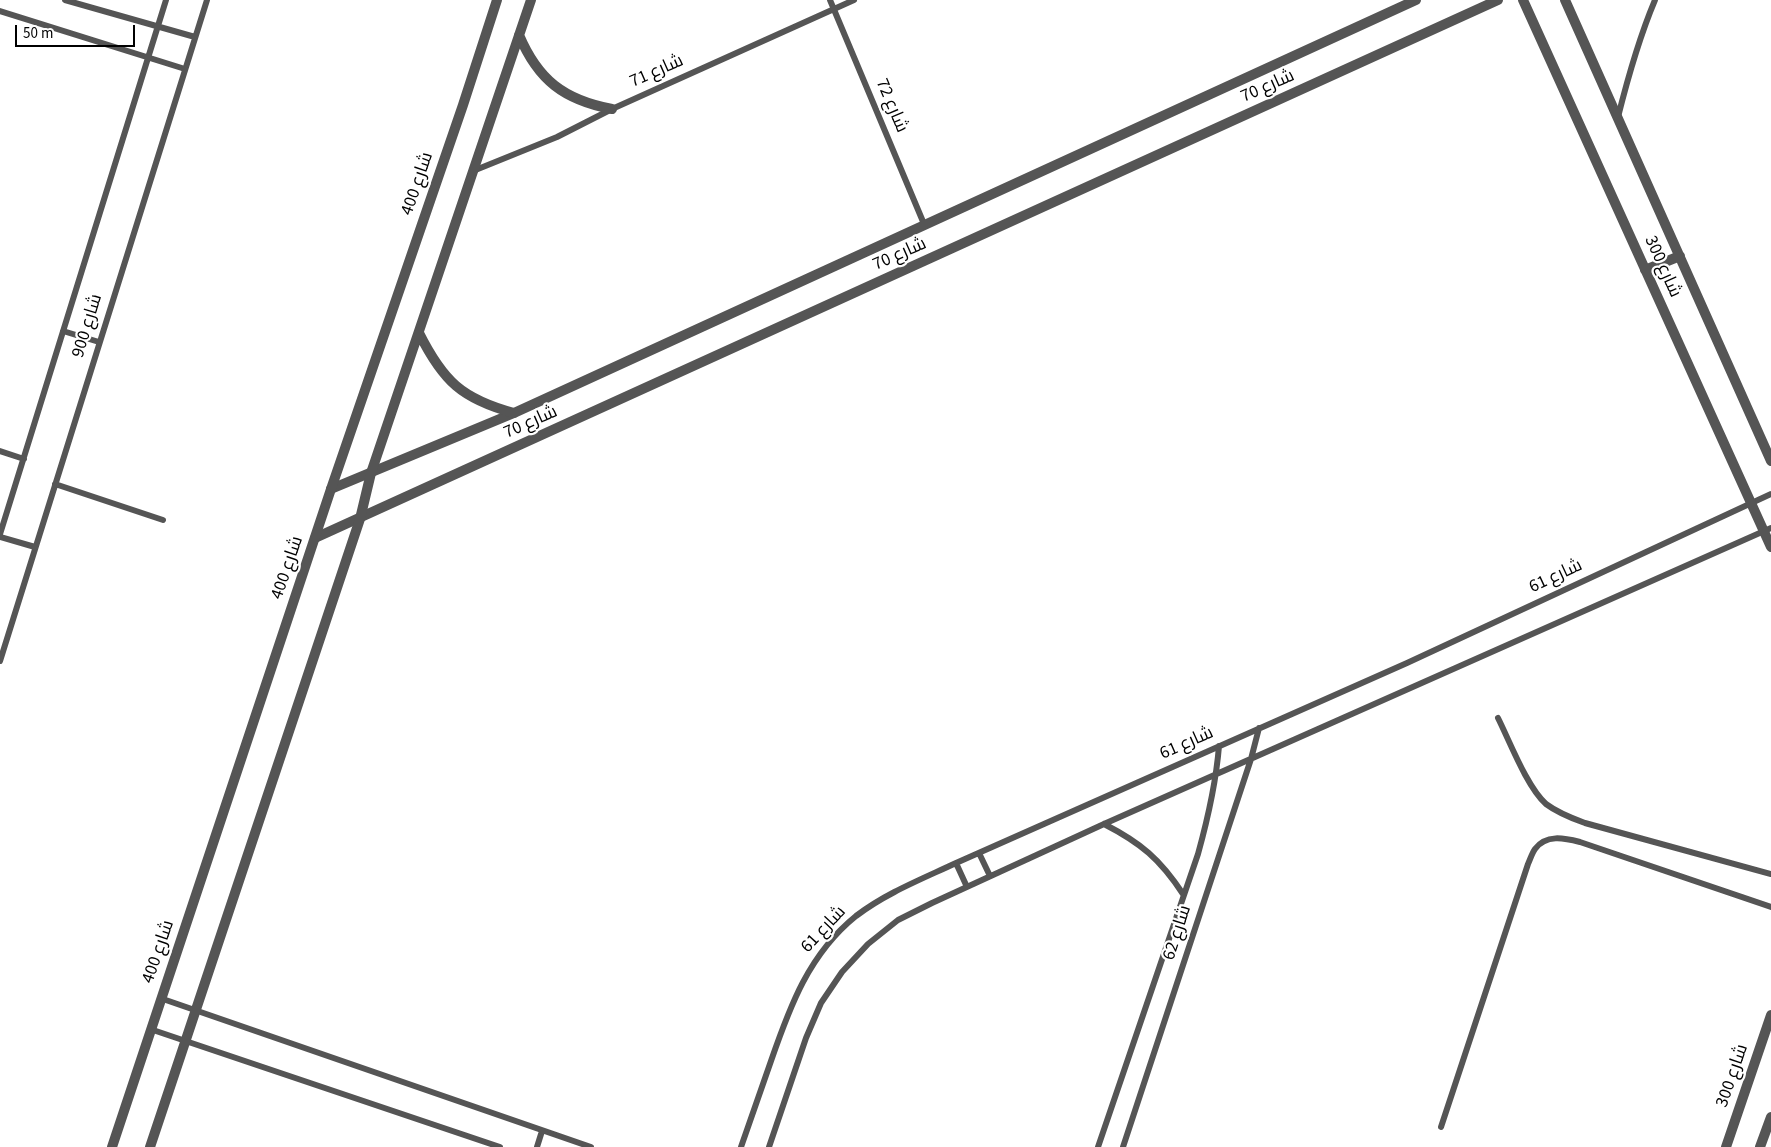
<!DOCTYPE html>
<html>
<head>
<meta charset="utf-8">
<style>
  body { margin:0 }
  #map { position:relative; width:1771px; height:1147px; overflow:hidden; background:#fff; font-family:"Source Sans 3",sans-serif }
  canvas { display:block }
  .scale { position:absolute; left:15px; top:25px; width:120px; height:22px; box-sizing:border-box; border:2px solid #000; border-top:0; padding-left:6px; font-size:15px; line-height:18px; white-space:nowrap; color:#000; -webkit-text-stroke:4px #fff; paint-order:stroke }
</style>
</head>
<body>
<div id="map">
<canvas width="1771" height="1147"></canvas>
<div class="scale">50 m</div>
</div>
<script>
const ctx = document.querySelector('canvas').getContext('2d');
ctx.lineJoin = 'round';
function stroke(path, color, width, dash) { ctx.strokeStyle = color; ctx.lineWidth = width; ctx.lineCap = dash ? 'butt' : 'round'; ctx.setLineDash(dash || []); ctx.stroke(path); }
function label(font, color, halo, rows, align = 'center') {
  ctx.font = font + ' "Source Sans 3",Cairo,sans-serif'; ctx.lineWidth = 4.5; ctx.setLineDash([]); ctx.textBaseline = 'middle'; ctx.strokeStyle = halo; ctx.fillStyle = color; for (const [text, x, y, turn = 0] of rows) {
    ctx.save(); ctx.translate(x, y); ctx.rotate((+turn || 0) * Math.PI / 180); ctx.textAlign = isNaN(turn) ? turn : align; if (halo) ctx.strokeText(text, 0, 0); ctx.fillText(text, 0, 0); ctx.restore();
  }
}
const service = new Path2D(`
  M65,0L195,37
  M830,0L924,224
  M0,11L185,69
  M1618,117C1628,77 1639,38 1655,0
  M473,171L557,137L612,109L854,0
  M63,331L99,342
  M0,451L24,459
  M55,484L163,520
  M0,534L166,0
  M0,537L35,547
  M0,661L207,0
  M1498,718C1510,742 1527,787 1546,804C1558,813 1571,818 1585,823L1771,874
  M1104,824C1141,843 1160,859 1183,894
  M979,853L990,876
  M956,863L967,887
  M160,998L591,1147
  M150,1029L500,1147
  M1441,1127L1528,864C1530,860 1532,853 1535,849C1546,834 1564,838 1580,842L1771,907
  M537,1147L542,1131
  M741,1147C751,1118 761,1090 771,1061C790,1006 809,954 856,916C886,893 922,879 956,863L1407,663L1771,494
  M769,1147L806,1038L821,1003L842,972L868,944L898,920L932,903L1104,824L1771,528
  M1098,1147L1198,854C1208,818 1216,783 1219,746
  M1123,1147L1251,759L1259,728`);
const minor = new Path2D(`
  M1523,0L1771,547
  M1565,0L1771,461
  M1645,270L1680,256
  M331,489L514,413L1416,0
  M315,538L1498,0
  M1726,1147L1771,1015
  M1760,1147L1771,1117`);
const tertiary = new Path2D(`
  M519,35C538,80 564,100 612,109
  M419,333C443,381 462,399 514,413
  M112,1147L331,489L463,105L497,0
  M150,1147L360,519L371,473L531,0`);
const streetNames = [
  ["شارع 71",657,72,-24],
  ["شارع 70",1268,87,-24],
  ["شارع 72",891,106,67],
  ["شارع 400",418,184,-71],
  ["شارع 70",900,255,-24],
  ["شارع 300",1662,267,66],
  ["شارع 900",88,326,-73],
  ["شارع 70",531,423,-24],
  ["شارع 400",288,568,-71],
  ["شارع 61",1556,577,-25],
  ["شارع 61",1187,744,-24],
  ["شارع 61",824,930,-47],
  ["شارع 62",1178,933,-72],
  ["شارع 400",159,952,-71],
  ["شارع 300",1733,1076,-71]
];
stroke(service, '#555', 6);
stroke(minor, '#555', 10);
stroke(tertiary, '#555', 10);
label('18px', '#000', '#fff', streetNames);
</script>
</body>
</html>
